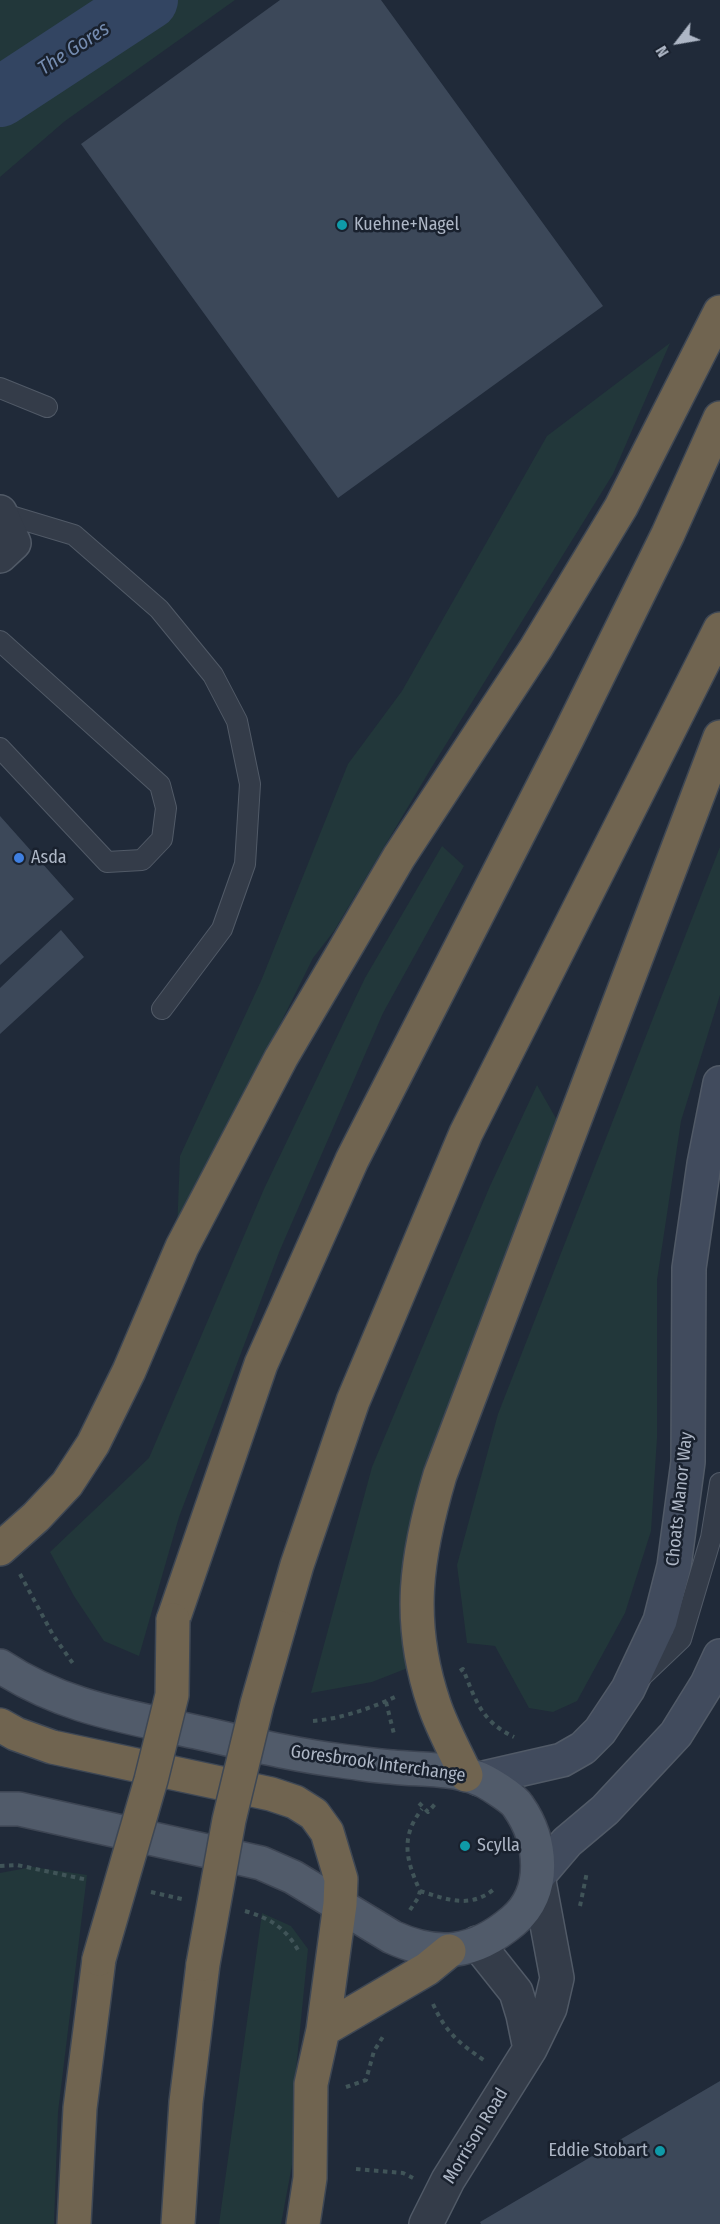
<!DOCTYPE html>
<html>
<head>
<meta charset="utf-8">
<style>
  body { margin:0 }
  #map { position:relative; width:720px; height:2224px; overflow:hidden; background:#202a39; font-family:"Fira Sans Condensed",sans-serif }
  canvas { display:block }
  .north { position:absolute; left:648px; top:12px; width:60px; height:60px; -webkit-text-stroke:4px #19212e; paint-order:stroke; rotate:239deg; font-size:16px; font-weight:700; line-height:24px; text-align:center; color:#aeb7c6 }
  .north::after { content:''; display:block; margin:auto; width:21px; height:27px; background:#aeb7c6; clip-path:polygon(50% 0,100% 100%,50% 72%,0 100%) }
</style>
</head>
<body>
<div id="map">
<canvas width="720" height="2224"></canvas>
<div class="north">N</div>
</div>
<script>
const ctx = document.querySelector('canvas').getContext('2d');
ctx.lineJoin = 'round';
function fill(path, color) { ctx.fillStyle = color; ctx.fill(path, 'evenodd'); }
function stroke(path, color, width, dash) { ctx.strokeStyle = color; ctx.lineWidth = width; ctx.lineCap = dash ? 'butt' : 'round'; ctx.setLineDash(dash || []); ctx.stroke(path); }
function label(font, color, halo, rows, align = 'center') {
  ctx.font = font + ' "Fira Sans Condensed",sans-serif'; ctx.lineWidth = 5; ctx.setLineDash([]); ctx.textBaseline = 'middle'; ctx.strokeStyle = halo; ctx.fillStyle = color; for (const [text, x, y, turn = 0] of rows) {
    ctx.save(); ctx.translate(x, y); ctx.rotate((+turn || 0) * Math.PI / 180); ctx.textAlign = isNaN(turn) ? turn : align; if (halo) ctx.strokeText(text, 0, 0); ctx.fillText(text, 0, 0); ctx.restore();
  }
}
const green = new Path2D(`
  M0,0H235L65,121L0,177Z
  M670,343L613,474L430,770L334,931L313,958L177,1231L180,1156L261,981L348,764L402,691L547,436Z
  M442,846L464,866L383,1013L280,1250L179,1517L139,1656L104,1641L74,1596L50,1552L149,1458L264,1189L365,978Z
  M720,847V995L681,1121L657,1280V1438L651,1531L625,1613L577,1701L553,1712L529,1708L495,1646L467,1643L457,1565L498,1414Z
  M537,1085L562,1129L424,1501L418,1664L372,1682L311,1693L372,1467L490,1186Z
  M32,1867L87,1875L58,2112L54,2224H0V1873Z
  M262,1913L291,1926L308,1949L296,2070L307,2085L281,2224H219Z`);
const river = new Path2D(`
  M0,97L148,0`);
const building = new Path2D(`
  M280,0H381L603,306L338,498L81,144Z
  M0,816L74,899L0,965Z
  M61,930L84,957L0,1034V988Z
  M720,2081V2224H481L480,2222Z`);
const path = new Path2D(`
  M20,1574L53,1635L74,1665
  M460,1671L463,1669C476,1701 481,1721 514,1737
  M386,1702L394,1734
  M313,1721C340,1719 372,1708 397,1696
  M419,1803L428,1812L436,1803
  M0,1866L17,1865L88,1880
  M420,1891C446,1899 469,1909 493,1890
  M151,1892L182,1899
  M580,1906L587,1872
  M410,1910L418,1898L420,1891C406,1860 400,1837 422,1809
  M245,1911C270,1918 287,1929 299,1952
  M433,2004C446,2033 459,2043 485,2061
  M346,2087L366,2080L374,2051L384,2035
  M356,2169L403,2173L413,2178`);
const lane = new Path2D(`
  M0,388L47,407
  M1,513L74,535L159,609L213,675L237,721L250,784L245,864L222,929L162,1009
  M0,641L160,785L166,808L162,839L142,860L107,862L0,748
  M641,1677L681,1639L711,1538L720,1483`);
const street = new Path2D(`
  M0,512L14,543L0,556
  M477,1943L516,1992L523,2015L530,2049
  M426,2224L448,2180L530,2049L550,2008L557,1978L538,1876`);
const secondary = new Path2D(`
  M479,1779L562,1760L583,1748L600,1731L628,1689L660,1621L674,1566L688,1462L689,1268L704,1164L720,1083
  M538,1876L567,1842L605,1810L676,1734L707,1684L720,1656`);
const primary = new Path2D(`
  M0,1666C62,1707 125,1716 196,1732C245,1743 293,1755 342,1761C359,1763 375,1766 392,1767C420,1770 451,1768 477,1778C486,1781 513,1798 518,1806C542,1840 548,1892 513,1921C474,1954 438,1958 392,1937L293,1877L261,1863L19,1809H0`);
const highway = new Path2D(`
  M0,1549L36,1517L67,1484L93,1444L129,1371L182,1247L281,1058L399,857L536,648L621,507L720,312
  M173,1620L261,1364L352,1160L567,739L668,534L720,418
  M279,1627L297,1565L353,1401L466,1133L720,629
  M0,1725L16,1734L52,1747L271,1794L295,1802L314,1814L327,1832L341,1879L340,1904L323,2030L311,2084L310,2178L303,2224
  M466,1775C455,1751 442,1728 434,1704C406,1621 416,1556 440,1475L720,737
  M323,2030L427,1969L449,1951
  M74,2224L80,2108L99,1959
  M178,2224L186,2102L203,1964`);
const highwayBridge = new Path2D(`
  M99,1959L151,1780L172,1695L173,1620
  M203,1964L229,1820L257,1704L279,1627`);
const markers = [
  [342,225,6,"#0f9aa8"],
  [19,858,6,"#3f7fe0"],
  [465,1846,6,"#0f9aa8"],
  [660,2151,6,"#0f9aa8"]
];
const poiNames = [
  ["Kuehne+Nagel",354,225],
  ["Asda",31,858],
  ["Scylla",477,1846],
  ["Eddie Stobart",648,2151,"right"]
];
const streetNames = [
  ["Choats Manor Way",680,1499,-84],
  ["Goresbrook Interchange",378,1764,8],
  ["Morrison Road",476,2136,-59]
];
const waterNames = [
  ["The Gores",74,49,-33]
];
fill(green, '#22373a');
stroke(river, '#334562', 60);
fill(building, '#3c4859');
stroke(lane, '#515a67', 22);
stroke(street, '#515a67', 36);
stroke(secondary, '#515a67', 36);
stroke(primary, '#3d4553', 36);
stroke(highway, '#3e4754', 36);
stroke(path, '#405458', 4, [4.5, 4.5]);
stroke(lane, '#343c49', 20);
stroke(street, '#343c49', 33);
stroke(secondary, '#414b5d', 33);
stroke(primary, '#515b6a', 33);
stroke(highway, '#706450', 33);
stroke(highwayBridge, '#3e4754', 36, []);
stroke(highwayBridge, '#706450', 33);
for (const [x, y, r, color] of markers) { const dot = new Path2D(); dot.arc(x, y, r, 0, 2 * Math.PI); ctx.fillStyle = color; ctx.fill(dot); stroke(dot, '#19212e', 2); }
label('18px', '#aeb7c6', '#19212e', poiNames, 'left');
label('18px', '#aeb7c6', '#19212e', streetNames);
label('italic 20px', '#758cb0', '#19212e', waterNames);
</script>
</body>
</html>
